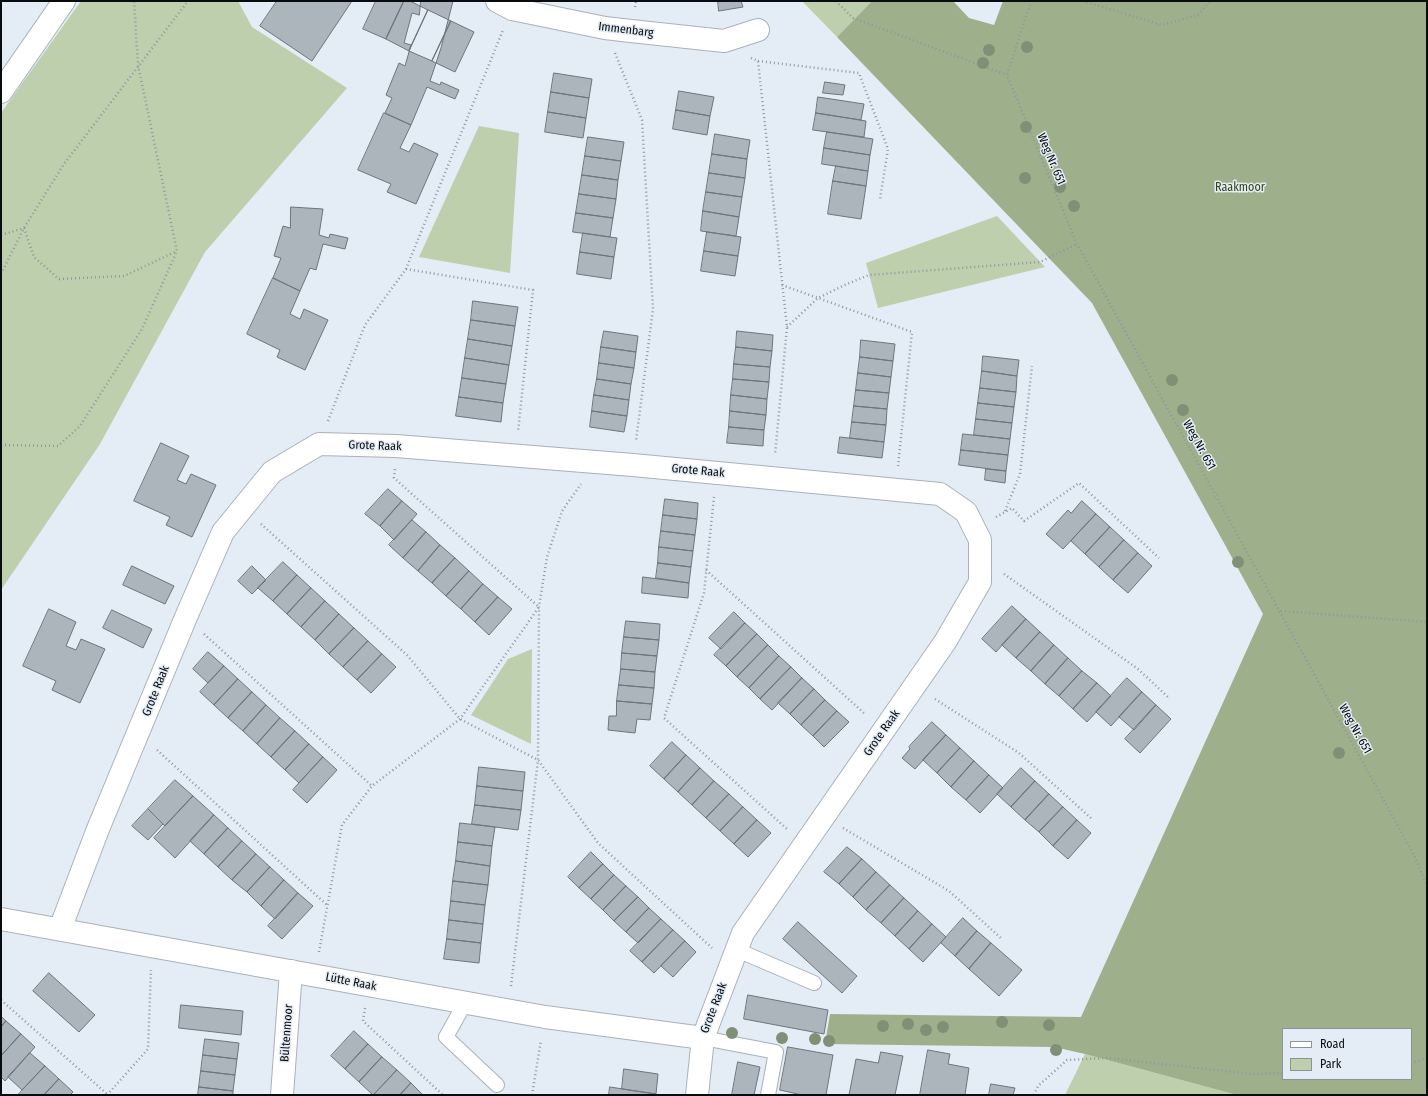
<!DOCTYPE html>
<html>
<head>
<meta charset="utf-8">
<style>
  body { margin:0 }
  #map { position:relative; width:1428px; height:1096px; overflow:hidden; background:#e4ecf5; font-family:"Fira Sans Condensed",sans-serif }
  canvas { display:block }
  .frame { position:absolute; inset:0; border:2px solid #090c0f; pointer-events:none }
  .legend { position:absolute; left:1282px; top:1028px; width:130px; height:52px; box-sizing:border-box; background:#e4ecf5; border:1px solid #8c9299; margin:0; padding:5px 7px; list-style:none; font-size:12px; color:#090c0f }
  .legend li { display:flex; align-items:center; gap:8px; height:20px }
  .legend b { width:20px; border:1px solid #8c9299 }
</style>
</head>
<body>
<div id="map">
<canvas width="1428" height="1096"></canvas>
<div class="frame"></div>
<ul class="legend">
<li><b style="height:5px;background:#fff"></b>Road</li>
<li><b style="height:11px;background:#becfad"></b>Park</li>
</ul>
</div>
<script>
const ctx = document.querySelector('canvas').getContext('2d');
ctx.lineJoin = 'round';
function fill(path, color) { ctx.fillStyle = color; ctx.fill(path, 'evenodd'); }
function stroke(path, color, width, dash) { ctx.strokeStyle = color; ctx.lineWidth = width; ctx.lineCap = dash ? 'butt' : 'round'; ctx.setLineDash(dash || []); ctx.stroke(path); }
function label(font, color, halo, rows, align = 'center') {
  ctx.font = font + ' "Fira Sans Condensed",sans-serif'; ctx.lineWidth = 3; ctx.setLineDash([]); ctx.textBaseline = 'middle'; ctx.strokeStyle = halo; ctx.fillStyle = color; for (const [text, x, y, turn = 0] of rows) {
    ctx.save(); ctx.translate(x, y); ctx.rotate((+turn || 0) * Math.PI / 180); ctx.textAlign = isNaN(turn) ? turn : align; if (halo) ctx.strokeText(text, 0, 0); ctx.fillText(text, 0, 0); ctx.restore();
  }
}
const green = new Path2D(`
  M81,1H238L252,27L347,88L205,252L100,444L1,590V113Z
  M802,1H872L837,37Z
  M479,126L519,133L510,273L419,257Z
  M997,216L1045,267L878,308L866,263Z
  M532,649L531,744L471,715L508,659Z
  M1085,1054L1237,1095H1065Z`);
const forest = new Path2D(`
  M872,1H953L969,18L994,25L1003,1H1427V1095H1237L1085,1054L1054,1047L825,1044L830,1014L1081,1017L1263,614L1092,303L837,37ZM1283,1029H1411V1079H1283Z`);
const building = new Path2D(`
  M277,1H352L312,61L260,26Z
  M376,1H404L386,39L363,29Z
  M404,1H410L428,10L409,51L386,39Z
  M421,1H453L441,48L430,81L440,85L441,82L459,90L455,99L427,87L411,125L385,113L392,98L386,95L399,63L405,66L411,45L404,43L412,13L419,15Z
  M718,1H741L743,7L719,11Z
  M428,10L451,21L432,61L409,51Z
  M451,21L474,32L455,72L432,61Z
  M554,73L592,79L589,98L551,92Z
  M825,82L845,85L843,95L823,93Z
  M679,91L714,97L710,116L676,110Z
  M551,92L589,98L586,118L548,112Z
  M818,97L864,104L861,120L816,113Z
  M676,110L710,116L707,135L673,129Z
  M548,112L586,118L583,138L545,132Z
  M384,113L411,125L400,148L409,152L414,143L438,154L416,204L387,192L391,184L358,170Z
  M816,113L866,121L864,137L813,130Z
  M827,132L873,139L870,155L824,148Z
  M715,134L750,140L747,159L712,154Z
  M588,137L624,142L621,161L585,156Z
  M824,148L870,155L868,171L822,164Z
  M712,154L747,159L745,178L709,173Z
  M585,156L621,161L618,180L582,175Z
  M836,166L868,171L866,186L833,181Z
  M709,173L745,178L742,197L706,192Z
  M582,175L618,180L616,199L579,194Z
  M833,181L866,186L861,219L828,214Z
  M706,192L742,197L739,217L703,211Z
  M579,194L616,199L613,218L576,213Z
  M291,207L323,209L319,235L329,238L330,234L348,238L345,249L323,244L316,270L310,268L300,291L273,278L281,258L274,256L283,226L290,228Z
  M703,211L739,217L736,236L701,231Z
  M576,213L613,218L610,237L573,232Z
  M707,232L741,237L738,256L704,251Z
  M583,233L617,238L614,257L580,252Z
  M704,251L738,256L735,276L701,271Z
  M580,252L614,257L611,279L577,274Z
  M273,278L300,291L290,314L300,319L304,309L328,320L305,370L277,357L280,350L247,334Z
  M473,301L518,307L515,326L471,320Z
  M471,320L515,326L512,346L468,339Z
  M604,331L638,336L636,352L601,347Z
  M737,331L773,335L772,351L736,347Z
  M468,339L512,346L509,365L465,358Z
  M861,340L895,344L893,361L860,357Z
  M601,347L636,352L634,368L599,363Z
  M736,347L772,351L770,367L734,364Z
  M983,356L1019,360L1017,376L982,371Z
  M860,357L893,361L891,377L858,373Z
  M465,358L509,365L506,384L462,378Z
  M599,363L634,368L631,384L597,379Z
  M734,364L770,367L769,382L733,379Z
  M982,371L1017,376L1016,392L980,388Z
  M858,373L891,377L889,393L856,390Z
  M462,378L506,384L503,403L459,397Z
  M597,379L631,384L629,400L594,395Z
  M733,379L769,382L767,399L731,395Z
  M980,388L1016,392L1014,407L978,403Z
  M856,390L889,393L887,409L854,406Z
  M594,395L629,400L627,416L592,411Z
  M731,395L767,399L766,415L730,411Z
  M459,397L503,403L501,422L456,416Z
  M978,403L1014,407L1012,423L976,419Z
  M854,406L887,409L886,425L852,422Z
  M592,411L627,416L624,432L590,427Z
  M730,411L766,415L764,430L729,427Z
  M976,419L1012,423L1010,439L974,435Z
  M852,422L886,425L884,442L850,438Z
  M729,427L764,430L763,446L727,443Z
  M963,434L1010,439L1008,455L961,450Z
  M840,437L884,442L882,458L838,453Z
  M161,443L189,456L177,480L186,484L191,474L216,485L192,537L166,525L170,517L134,501Z
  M961,450L1008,455L1006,471L959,465Z
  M986,469L1006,471L1005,483L985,480Z
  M388,489L402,501L380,526L365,514Z
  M665,499L698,503L697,519L663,515Z
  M402,501L417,514L394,540L380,526Z
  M1082,501L1096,514L1063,549L1046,534L1068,510L1071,513Z
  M1096,514L1110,527L1085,554L1071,541Z
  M663,515L697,519L695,535L661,531Z
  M412,520L426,532L403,558L389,545Z
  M1110,527L1124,540L1099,567L1085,554Z
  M661,531L695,535L693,551L659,547Z
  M426,532L440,545L418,571L403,558Z
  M1124,540L1138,553L1113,580L1099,567Z
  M440,545L455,558L432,583L418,571Z
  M659,547L693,551L691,567L658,563Z
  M1138,553L1152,566L1128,593L1113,580Z
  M455,558L469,571L446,596L432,583Z
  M283,562L297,575L273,601L258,588Z
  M658,563L691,567L689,583L656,578Z
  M132,566L174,586L165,604L123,585Z
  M252,566L266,580L252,594L238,581Z
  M469,571L483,584L461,609L446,596Z
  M297,575L311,588L287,614L273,601Z
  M643,577L689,583L688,598L642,593Z
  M483,584L498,597L475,622L461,609Z
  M311,588L325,601L301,627L287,614Z
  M498,597L512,609L489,635L475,622Z
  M325,601L339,614L315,640L301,627Z
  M1012,606L1026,619L996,652L982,639Z
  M49,609L76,622L66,646L76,650L81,639L105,649L80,703L52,690L56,681L23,666Z
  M112,610L152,629L143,648L103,628Z
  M734,612L745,623L721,649L709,638Z
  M339,614L354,628L329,654L315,640Z
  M1026,619L1040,632L1016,658L1002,645Z
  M626,621L660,624L659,640L624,637Z
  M745,623L757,634L726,666L714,655Z
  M354,628L368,641L343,667L329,654Z
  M1040,632L1054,645L1031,671L1016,658Z
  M757,634L768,645L737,677L726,666Z
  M624,637L659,640L657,656L622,653Z
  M368,641L382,654L357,680L343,667Z
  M768,645L779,656L749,688L737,677Z
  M1054,645L1068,658L1045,684L1031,671Z
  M208,652L224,666L208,683L193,669Z
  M622,653L657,656L655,672L621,669Z
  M382,654L396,667L371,693L357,680Z
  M779,656L791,667L760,699L749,688Z
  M1068,658L1082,671L1059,696L1045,684Z
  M224,666L238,679L214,705L200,692Z
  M791,667L802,678L772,710L760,699Z
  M621,669L655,672L654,688L619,685Z
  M1082,671L1097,683L1073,709L1059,696Z
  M802,678L814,689L790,714L778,703Z
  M1127,678L1142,692L1111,726L1096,712Z
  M238,679L252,692L228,718L214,705Z
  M1097,683L1111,696L1087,722L1073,709Z
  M619,685L654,688L652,704L617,701Z
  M814,689L825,700L801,725L790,714Z
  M252,692L266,705L243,731L228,718Z
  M1142,692L1156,705L1134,730L1119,717Z
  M825,700L837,711L813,736L801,725Z
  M617,701L652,704L650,720L637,719L635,733L608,730L609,716H616Z
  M266,705L280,718L257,744L243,731Z
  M1156,705L1171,719L1140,753L1125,739Z
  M837,711L849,722L824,747L813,736Z
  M280,718L295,731L271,757L257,744Z
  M932,722L946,735L915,769L902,758L910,749L909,747Z
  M295,731L309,744L285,770L271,757Z
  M946,735L960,748L937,773L923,760Z
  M672,742L686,755L664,779L650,766Z
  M309,744L323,757L299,783L285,770Z
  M960,748L974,761L951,787L937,773Z
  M686,755L700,768L678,792L664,779Z
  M323,757L337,770L307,803L293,790Z
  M974,761L989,775L966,800L951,787Z
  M479,767L525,772L523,791L477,786Z
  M700,768L714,781L692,805L678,792Z
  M1021,768L1035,781L1011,807L997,794Z
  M989,775L1003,788L980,813L966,800Z
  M175,780L193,796L165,826L148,809Z
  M714,781L729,794L706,818L692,805Z
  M1035,781L1049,794L1025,820L1011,807Z
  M477,786L523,791L521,810L475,805Z
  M729,794L743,807L720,831L706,818Z
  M1049,794L1063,807L1039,832L1025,820Z
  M193,796L214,815L175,858L154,838Z
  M475,805L521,810L518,830L472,824Z
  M743,807L757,820L734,844L720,831Z
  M1063,807L1077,820L1053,846L1039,832Z
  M148,809L163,824L148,840L132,826Z
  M214,815L228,828L204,854L190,841Z
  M757,820L771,833L748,857L734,844Z
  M1077,820L1091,833L1068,859L1053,846Z
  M460,823L495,827L492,846L458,842Z
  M228,828L242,841L218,867L204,854Z
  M242,841L256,854L232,880L218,867Z
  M458,842L492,846L490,866L456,861Z
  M847,847L862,859L839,884L824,872Z
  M591,852L603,864L579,888L568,877Z
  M256,854L270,867L247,892L232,880Z
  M862,859L876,872L853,897L839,884Z
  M456,861L490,866L488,885L453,881Z
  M603,864L614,875L591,899L579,888Z
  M270,867L284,880L261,906L247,892Z
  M876,872L890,885L866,910L853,897Z
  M614,875L626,886L603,910L591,899Z
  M284,880L298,893L275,919L261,906Z
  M453,881L488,885L485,905L451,901Z
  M890,885L904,898L881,923L866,910Z
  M626,886L638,897L614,921L603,910Z
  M298,893L313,906L282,939L268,926Z
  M638,897L649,908L626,932L614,921Z
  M904,898L918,911L895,936L881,923Z
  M451,901L485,905L483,924L449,920Z
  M649,908L661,919L638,943L626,932Z
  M918,911L932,924L909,949L895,936Z
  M963,918L977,931L955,956L941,943Z
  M661,919L673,930L642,962L630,951Z
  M449,920L483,924L481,943L447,939Z
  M798,922L857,976L842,993L783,939Z
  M932,924L946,937L923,962L909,949Z
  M673,930L685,941L654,973L642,962Z
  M977,931L991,943L969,969L955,956Z
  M447,939L481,943L479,963L444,959Z
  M685,941L696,952L673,977L661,966Z
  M991,943L1022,970L999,996L969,969Z
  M49,973L95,1015L79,1032L33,991Z
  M748,995L828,1010L824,1034L744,1019Z
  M181,1005L243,1011L241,1035L179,1028Z
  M1,1016L6,1021L1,1027Z
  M6,1021L21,1034L1,1056V1027Z
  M354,1031L368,1044L345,1069L331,1056Z
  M21,1034L35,1047L5,1081L1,1077V1056Z
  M205,1039L239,1043L237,1059L203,1055Z
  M368,1044L382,1057L359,1082L345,1069Z
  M788,1047L833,1055L826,1095H802L780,1090Z
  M928,1050L950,1054L948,1064L969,1068L965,1095H920Z
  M881,1052L903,1056L895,1095H849L856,1059L878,1063Z
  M30,1053L45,1066L22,1090L8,1077Z
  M203,1055L237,1059L235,1075L201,1071Z
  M382,1057L397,1070L373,1095L359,1082Z
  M738,1062L760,1067L754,1095H732Z
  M45,1066L59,1079L44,1095H18Z
  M624,1069L658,1074L656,1094L622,1089Z
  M397,1070L411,1083L400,1095H374Z
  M201,1071L235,1075L233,1091L199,1087Z
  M59,1079L73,1092L70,1095H44Z
  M411,1083L423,1095H400Z
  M991,1084L1015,1088L1013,1095H989Z
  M199,1087L233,1091V1095H198Z
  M610,1087L656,1094L655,1095H609Z`);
const path = new Path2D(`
  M836,1L853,18L1007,75
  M1031,1L1007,75L1077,244L1415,857L1427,886
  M1083,1L1162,25L1198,15L1210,1
  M635,7L636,1
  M615,53L642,120L653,309L636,441
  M751,58L758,61L787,327L775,455
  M758,61L859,73L888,149L880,199
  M1,235L24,228L34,257L59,279L124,276L177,251
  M406,269L533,290L518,432
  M1,274L24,228L64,164L188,1
  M782,285L912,332L898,466
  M787,327L818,298L847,284L869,275L1040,262L1077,244
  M328,421L365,325L406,269L503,30
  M1,445L58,446L80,426L142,329L177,251L138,65L134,1
  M714,497L704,593L664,718L787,829
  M1005,511L1020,474L1032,366
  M996,517L1012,508L1024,521L1079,483L1159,558
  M261,524L407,655L460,719L538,760L598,843L712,948
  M706,570L865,714
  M1004,574L1138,669L1170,699
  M1281,611L1427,622
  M204,634L372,786
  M935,699L1019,753L1093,820
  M157,750L328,906
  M843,828L949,891L1002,939
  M319,952L342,825L372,786L460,719L539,607L394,478L395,468
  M511,986L538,760L539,607L547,557L562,511L581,484
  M1,1000L107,1094
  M365,1008L363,1021L443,1095
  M1411,1063L1427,1058
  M107,1095L148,1049L151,970
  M532,1095L541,1040
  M1034,1095L1038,1086L1067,1060L1107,1058L1253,1074L1283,1073`);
const lane = new Path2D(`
  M737,950L814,983
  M465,1003L446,1037L497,1085
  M703,1038L776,1052L768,1095`);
const street = new Path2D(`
  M497,1L512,9L605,28L631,31L724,41L758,30
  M1,92L64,1
  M1,919L545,1017L703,1038
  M60,929L98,829L186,617L223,532L272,472L319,444L396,446L633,465L940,494L966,512L980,540V582L945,642L743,933L703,1038L697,1095
  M282,1095L291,971`);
const trees = [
  [1027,47],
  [989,50],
  [983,63],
  [1026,127],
  [1025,178],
  [1060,187],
  [1074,206],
  [1172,380],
  [1183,410],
  [1238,562],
  [1339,753],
  [1002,1022],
  [908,1024],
  [1049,1025],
  [883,1026],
  [943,1027],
  [926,1030],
  [732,1033],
  [782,1038],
  [815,1039],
  [829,1041],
  [1056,1050]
];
const streetNames = [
  ["Immenbarg",626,30,7],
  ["Weg Nr. 651",1051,159,67],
  ["Weg Nr. 651",1199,445,61],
  ["Grote Raak",375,446,2],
  ["Grote Raak",698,471,5],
  ["Grote Raak",156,691,-68],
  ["Weg Nr. 651",1355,729,61],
  ["Grote Raak",882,733,-55],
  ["Lütte Raak",351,982,11],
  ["Grote Raak",714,1008,-69],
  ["Bültenmoor",287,1033,-86]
];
const parkNames = [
  ["Raakmoor",1240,188]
];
fill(green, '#becfad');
fill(forest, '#9eaf8c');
fill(building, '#acb4bc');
stroke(building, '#6d747c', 1);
stroke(lane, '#a9b1ba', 16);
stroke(street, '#a9b1ba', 24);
stroke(path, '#90969d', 2.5, [1, 3]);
stroke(lane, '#fff', 14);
stroke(street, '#fff', 22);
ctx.fillStyle = '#809077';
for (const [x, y] of trees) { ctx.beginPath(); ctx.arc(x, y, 6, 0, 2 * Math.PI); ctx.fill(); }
label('12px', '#090c0f', '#e4ecf5', streetNames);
label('12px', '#2f4510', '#e4ecf5', parkNames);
</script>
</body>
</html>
